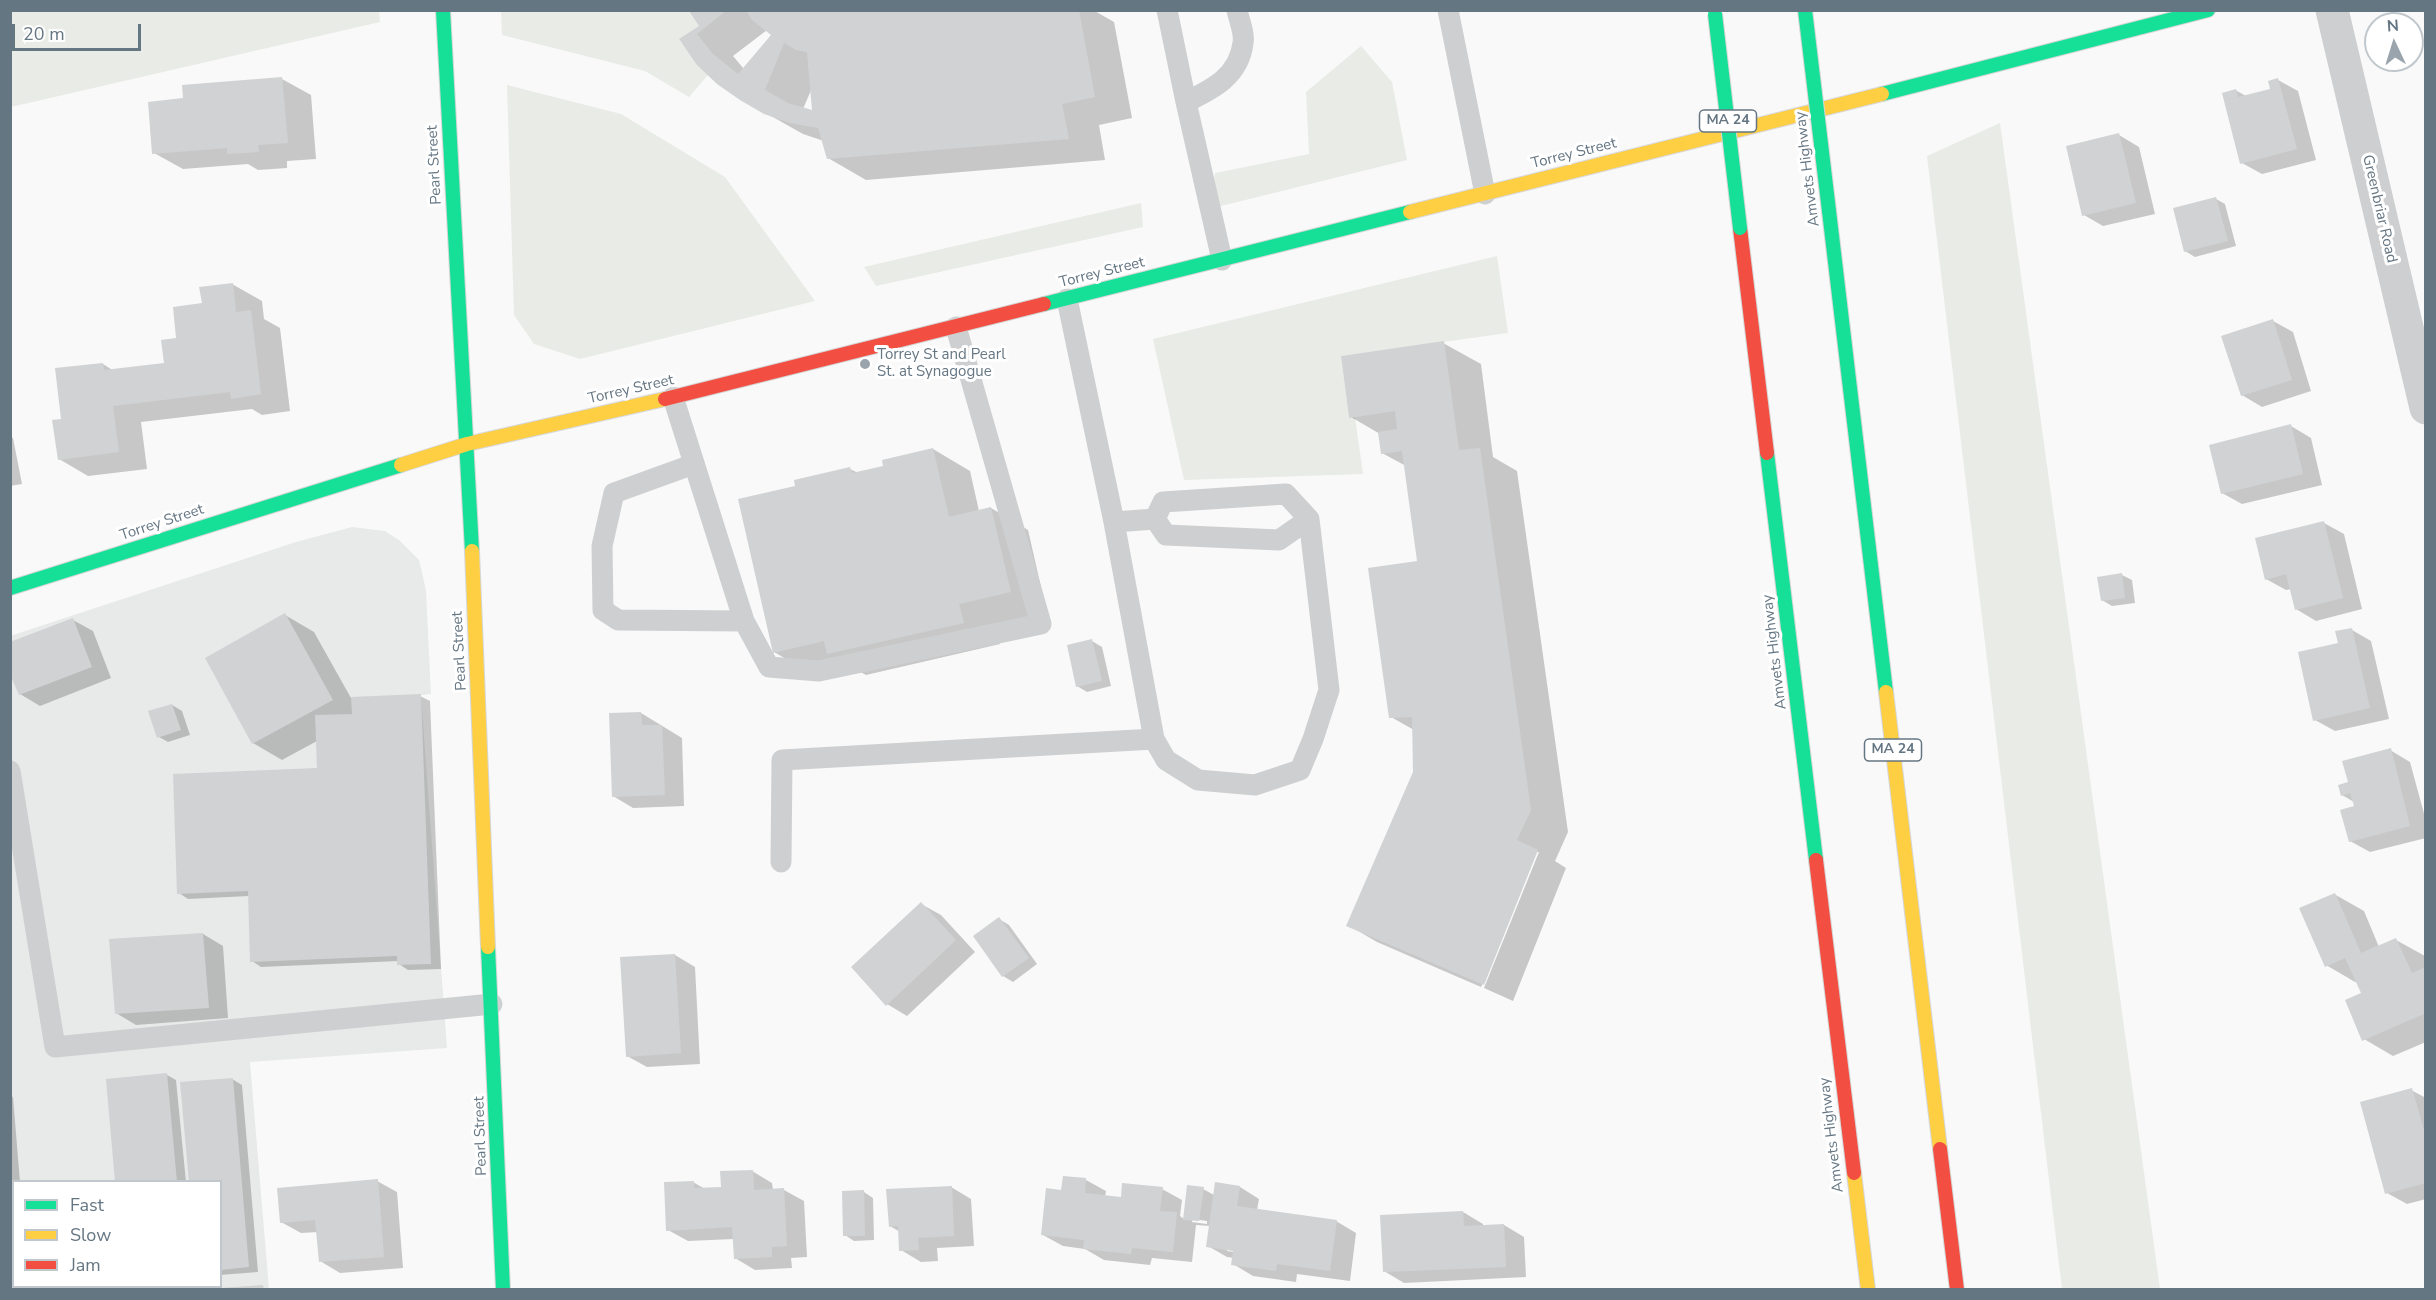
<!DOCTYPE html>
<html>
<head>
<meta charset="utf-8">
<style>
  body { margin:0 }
  #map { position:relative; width:2436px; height:1300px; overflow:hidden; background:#f9f9f9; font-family:"Nunito Sans",sans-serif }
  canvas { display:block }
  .frame { position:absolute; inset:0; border:12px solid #657683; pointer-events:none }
  .legend { position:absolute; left:12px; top:1180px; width:210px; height:108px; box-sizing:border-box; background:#fff; border:2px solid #c1c8cd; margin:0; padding:8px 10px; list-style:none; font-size:18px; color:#657683 }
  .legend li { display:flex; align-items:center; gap:12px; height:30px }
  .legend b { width:30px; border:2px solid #c1c8cd }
  .north { position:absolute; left:2364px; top:12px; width:60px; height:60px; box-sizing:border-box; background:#fff; border:2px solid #c1c8cd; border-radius:50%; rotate:356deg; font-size:16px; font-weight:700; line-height:24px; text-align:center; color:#657683 }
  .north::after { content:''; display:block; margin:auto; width:21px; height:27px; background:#99a4ac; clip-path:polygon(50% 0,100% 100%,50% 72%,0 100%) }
  .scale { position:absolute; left:12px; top:24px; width:129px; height:27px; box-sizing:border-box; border:3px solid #657683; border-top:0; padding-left:8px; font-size:18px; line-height:21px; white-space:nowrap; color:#657683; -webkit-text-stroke:4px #fff; paint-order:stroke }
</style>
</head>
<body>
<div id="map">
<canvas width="2436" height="1300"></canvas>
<div class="frame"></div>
<ul class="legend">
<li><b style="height:8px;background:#16e098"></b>Fast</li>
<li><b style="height:8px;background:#ffcf43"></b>Slow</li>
<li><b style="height:8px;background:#f24e42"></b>Jam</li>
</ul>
<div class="north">N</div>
<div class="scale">20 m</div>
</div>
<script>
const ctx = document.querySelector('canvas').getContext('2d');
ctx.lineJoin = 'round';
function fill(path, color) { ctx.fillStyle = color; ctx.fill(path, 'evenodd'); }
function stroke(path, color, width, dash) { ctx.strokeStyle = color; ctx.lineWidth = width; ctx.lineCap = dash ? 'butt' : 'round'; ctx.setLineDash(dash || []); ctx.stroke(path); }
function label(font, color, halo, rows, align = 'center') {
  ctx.font = font + ' "Nunito Sans",sans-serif'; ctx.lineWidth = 6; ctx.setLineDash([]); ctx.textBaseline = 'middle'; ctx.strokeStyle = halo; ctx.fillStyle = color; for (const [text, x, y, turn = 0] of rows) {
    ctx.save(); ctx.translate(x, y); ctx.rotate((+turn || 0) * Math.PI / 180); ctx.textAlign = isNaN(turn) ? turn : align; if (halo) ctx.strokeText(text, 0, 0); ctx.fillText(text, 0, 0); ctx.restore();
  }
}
const built = new Path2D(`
  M352,527L385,531L399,540L419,560L422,572L426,591L431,694L421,695L447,1048L250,1062L269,1289H11L10,636L296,542ZM14,1182H220V1286H14Z`);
const green = new Path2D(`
  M379,10L380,22L11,107V11Z
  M501,11H688L699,26L679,40L708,75L689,97L645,71L502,35Z
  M1361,46L1392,82L1407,160L1209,209L1215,173L1309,154L1306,92Z
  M507,85L621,114L725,177L815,301L580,359L534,344L514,315Z
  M2000,123L2160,1289H2062L1927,156Z
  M1141,203L1143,227L876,286L864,267Z
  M1497,256L1508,333L1341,356L1349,418L1355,417L1363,474L1184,480L1153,339Z`);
const shadow = new Path2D(`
  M689,10H1093L1114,22L1132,118L1099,125L1105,160L866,180L828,158L824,141L803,134L741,99L681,40L701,27ZM767,30L773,35L744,69L733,56ZM812,88L814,112L803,109Z
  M282,79L311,95L316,159L287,161V168L258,170L248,164L183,169L154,153L185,100Z
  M2278,80L2298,91L2316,160L2262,174L2242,163L2235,90L2246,96L2272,90Z
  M2119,135L2139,147L2155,214L2103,226L2084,215Z
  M2216,199L2225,204L2236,246L2195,257L2185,251Z
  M232,284L262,301L264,319L280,328L290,411L262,415L252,409L141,422L147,469L88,476L59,459L63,421L103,364L114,371L166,364L178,339L203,305Z
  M2273,321L2293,332L2311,391L2262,407L2242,395Z
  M1443,343L1481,364L1493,457L1517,471L1568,832L1555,861L1566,868L1513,1001L1484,988L1539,852H1536L1481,987L1377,942L1348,925L1415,773L1414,730L1391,717L1419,562L1406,466L1382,453L1380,434L1351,417Z
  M2291,426L2311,438L2322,485L2242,504L2222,493Z
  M10,436L13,438L22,484L10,486Z
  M933,449L970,471L979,511L991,508L1028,530L1047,613L996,625L1000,644L866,675L848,665L812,674L774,652L797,487L850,469L858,473L885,467Z
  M2324,523L2344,534L2362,609L2316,621L2296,609L2291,589L2286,590L2266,579Z
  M2122,575L2132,580L2135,603L2112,606L2102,600Z
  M285,615L314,632L351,698L420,696L430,701L441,969L408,970L399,964V961L261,967L252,961L249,896L188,899L179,893L318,770L317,741L282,760L253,743Z
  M73,620L93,631L111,678L40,706L20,694Z
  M2352,630L2371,641L2389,719L2335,731L2315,720L2340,644Z
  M1092,641L1102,647L1111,686L1087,692L1077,686Z
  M172,705L182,711L190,735L168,742L159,737Z
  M641,713L682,738L684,806L633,808L613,796Z
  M2390,750L2410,762L2426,821V838L2370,852L2350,841L2356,807L2354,802L2342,795L2350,783Z
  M2334,894L2364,911L2379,947L2396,940L2425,956L2426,1042L2393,1056L2364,1039L2363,993L2357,981L2355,982L2326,965Z
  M921,904L941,915L975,952L907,1016L887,1004Z
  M999,919L1009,925L1037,964L1013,982L1003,976L975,937Z
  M203,934L223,946L228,1018L136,1025L116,1013L111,940Z
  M675,955L695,967L700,1064L647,1067L627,1056Z
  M167,1075L176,1080L186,1182H117Z
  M232,1079L242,1085L258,1272L220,1275V1182Z
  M2411,1090L2426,1098V1199L2407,1204L2387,1193Z
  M10,1096L13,1097L20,1182H14V1286H29L30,1290H10Z
  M752,1171L772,1183L773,1190H784L804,1201L807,1257L791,1258L792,1268L755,1270L735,1258L734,1239L688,1241L668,1230L693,1182L705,1189L722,1188Z
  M1064,1177L1086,1180L1106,1191L1105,1197L1122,1198L1162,1189L1182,1200L1180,1216L1184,1219L1203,1189L1214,1195L1240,1187L1259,1199L1257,1210L1336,1221L1356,1233L1350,1281L1297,1274L1296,1282L1253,1276L1233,1264L1234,1258L1227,1257L1208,1246L1210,1226L1196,1225L1192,1262L1152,1258L1150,1265L1104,1260L1085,1249L1063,1246L1043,1235L1062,1191ZM1192,1219L1207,1221V1224L1192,1222ZM1227,1248L1241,1253L1227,1251Z
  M377,1181L397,1192L403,1268L340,1273L320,1261L318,1232L301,1233L281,1222Z
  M951,1187L971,1199L974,1246L937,1248L938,1261L921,1262L901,1250L900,1232L890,1226Z
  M864,1192L873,1198L874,1240L854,1241L845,1235Z
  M1463,1212L1483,1224V1226L1504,1225L1524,1237L1526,1277L1404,1283L1384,1271Z`);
const building = new Path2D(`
  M688,10H727L697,34L713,54L738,74L771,35L752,20L746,10H1079L1095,97L1062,104L1069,139L827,159L818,128L790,123L764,114L740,100L717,84L697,65L679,39L699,26ZM784,43L796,50L807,52L812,110L788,103L765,90Z
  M282,77L288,143L258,145L259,152L227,154V148L152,154L148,102L183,98L182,85Z
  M2278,78L2297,149L2240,164L2222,93L2236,89L2238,97L2270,89L2268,81Z
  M2119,133L2136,203L2082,216L2066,146Z
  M2216,197L2228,241L2184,252L2173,208Z
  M233,283L236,312L251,310L261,394L231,399L230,392L113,406L119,452L58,460L52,420L61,419L55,368L103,363L104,370L164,363L161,340L176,338L173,307L202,303L199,287Z
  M2273,319L2292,380L2241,396L2221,336Z
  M1444,341L1459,450L1480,448L1531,810L1517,840L1538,850L1484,985L1346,926L1413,772L1412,717L1389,718L1368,568L1417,561L1402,451L1381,454L1378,432L1397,429L1395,411L1349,418L1341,356Z
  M2291,424L2303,474L2221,494L2209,445Z
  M933,448L949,517L991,507L1011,592L959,604L964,623L827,654L824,641L773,653L738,499L795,486L794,480L850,467L852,473L883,466L882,460Z
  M2324,521L2343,598L2295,610L2286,574L2265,580L2255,538Z
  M2122,573L2125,598L2101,601L2097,577Z
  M285,613L333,700L252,744L205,658Z
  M73,618L92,667L19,695L10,674V642Z
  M2352,628L2370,708L2313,721L2298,652L2338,643L2335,631Z
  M1092,639L1102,681L1076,687L1067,645Z
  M421,694L431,964L397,965V956L250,962L248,891L177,894L173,774L317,768L315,715L352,714L351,697Z
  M172,704L181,730L157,738L148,711Z
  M641,712L642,725H662L665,795L612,797L609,713Z
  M2391,748L2410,826L2349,842L2340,810L2354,806L2350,793L2341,796L2338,785L2348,782L2342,761Z
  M2335,893L2361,953L2396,938L2412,973L2426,967V1013L2362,1041L2345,1000L2361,993L2345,958L2325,967L2299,908Z
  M921,902L956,940L886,1006L851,967Z
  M999,917L1029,958L1002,977L973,936Z
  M203,933L209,1008L115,1014L109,939Z
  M675,954L681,1053L626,1057L620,957Z
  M167,1073L177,1182H115L106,1079Z
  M233,1078L249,1267L220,1270V1182H189L180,1082Z
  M2412,1088L2424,1130H2426V1183L2385,1194L2360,1102Z
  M753,1170L754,1190L784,1188L787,1246L772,1247V1257L734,1259L732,1227L666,1231L664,1182L694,1181V1188L721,1187L720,1171Z
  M1063,1176L1086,1178L1085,1193L1121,1197L1122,1183L1163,1187L1160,1211L1177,1212L1173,1252L1132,1248L1131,1254L1083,1249L1084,1240L1041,1235L1046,1188L1061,1190Z
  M378,1179L384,1257L319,1262L315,1220L280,1223L277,1188Z
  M1215,1182L1240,1186L1237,1206L1337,1220L1330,1271L1277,1264L1276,1271L1231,1265L1233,1251L1206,1247Z
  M1187,1185L1204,1187L1199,1221L1183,1220Z
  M952,1186L954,1236L918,1238L919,1250L899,1251L898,1226L889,1227L886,1189Z
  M12,1187L14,1286H21V1290H10Z
  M864,1190L865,1236H843L842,1191Z
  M1463,1211L1464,1226L1504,1224L1506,1267L1383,1272L1380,1215Z
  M263,1285L264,1290H220V1288Z`);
const lane = new Path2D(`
  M1167,10L1186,102
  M1448,10L1485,194
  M1222,260L1186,102C1213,89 1239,76 1243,43C1245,34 1239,20 1237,10
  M1067,299L1114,522L1154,739L1166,760L1198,780L1255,785L1300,770L1313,739L1329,690L1309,519L1286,494L1163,502L1155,519
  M673,397L744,621L769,667L819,671L1041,624L956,327
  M694,464L614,493L602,546L603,610L618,620L744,621
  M1155,519L1166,535L1279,540L1309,519
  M1114,522L1155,519
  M10,771L55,1047L492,1004
  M781,862L782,760L1154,739`);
const street = new Path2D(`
  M2332,10L2426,408`);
const fast = new Path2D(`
  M443,10L472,551
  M1882,94L2208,10
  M1829,211L1886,692
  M1044,304L1410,212
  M1767,453L1816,860
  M10,588L401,465
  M488,947L503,1290`);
const slow = new Path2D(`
  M1410,212L1882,94
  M401,465L467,444L665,399
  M472,551L488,947
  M1886,692L1940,1149
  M1854,1173L1868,1290`);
const jam = new Path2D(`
  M1740,228L1767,453
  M665,399L1044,304
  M1816,860L1854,1173
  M1940,1149L1957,1290`);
const fastBridge = new Path2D(`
  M1805,10L1829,211
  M1715,14L1740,228`);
const markers = [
  [865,364,6,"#99a4ac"]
];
const shields = [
  [1728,121,57],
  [1893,750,57]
];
const shieldNames = [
  ["MA 24",1728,121],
  ["MA 24",1893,750]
];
const streetNames = [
  ["Torrey Street",1574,154,-14],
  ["Pearl Street",435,165,-93],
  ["Amvets Highway",1808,169,-97],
  ["Greenbriar Road",2379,209,77],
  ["Torrey Street",1102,273,-14],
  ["Torrey Street",631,390,-13],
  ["Torrey Street",162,523,-18],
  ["Pearl Street",460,651,-93],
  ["Amvets Highway",1775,652,-97],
  ["Amvets Highway",1832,1135,-97],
  ["Pearl Street",481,1136,-92]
];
const poiNames = [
  ["Torrey St and Pearl",877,355],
  ["St. at Synagogue",877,372]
];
fill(built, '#e8e9e9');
fill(green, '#e8ebe6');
fill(shadow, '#0003');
fill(building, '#d0d2d3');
stroke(fast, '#d5d6d7', 16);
stroke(slow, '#d5d6d7', 16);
stroke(jam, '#d5d6d7', 16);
stroke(lane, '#cecfd0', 21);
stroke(street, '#cecfd0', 33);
stroke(fast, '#16e098', 14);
stroke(slow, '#ffcf43', 14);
stroke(jam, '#f24e42', 14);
stroke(fastBridge, '#d5d6d6', 16, []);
stroke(fastBridge, '#16e098', 14);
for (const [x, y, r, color] of markers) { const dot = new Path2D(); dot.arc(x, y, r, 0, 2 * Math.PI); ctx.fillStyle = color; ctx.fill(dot); stroke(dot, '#fff', 2); }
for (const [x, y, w] of shields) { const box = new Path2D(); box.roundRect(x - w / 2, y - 11, w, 22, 4.5); ctx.fillStyle = '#fff'; ctx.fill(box); stroke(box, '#657683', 1.5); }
label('bold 14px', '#657683', null, shieldNames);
label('15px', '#657683', '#fff', streetNames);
label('15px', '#657683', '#fff', poiNames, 'left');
</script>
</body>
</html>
